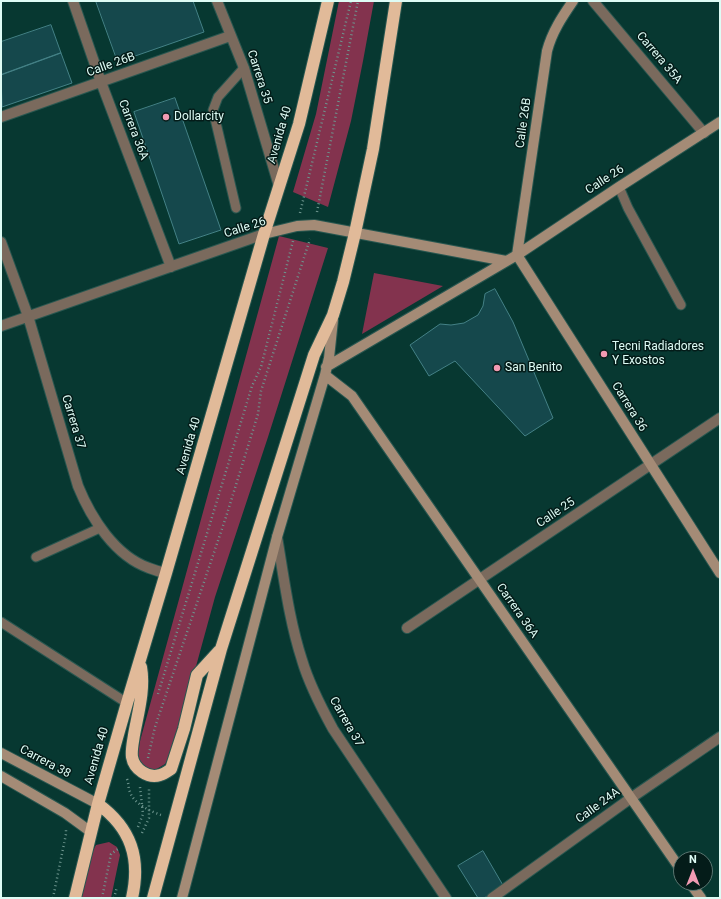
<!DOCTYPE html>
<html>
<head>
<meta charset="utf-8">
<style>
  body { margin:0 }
  #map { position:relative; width:721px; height:899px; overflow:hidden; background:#073831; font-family:Roboto,sans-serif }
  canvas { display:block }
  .frame { position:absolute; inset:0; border:2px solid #defcf5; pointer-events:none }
  .north { position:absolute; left:673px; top:851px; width:40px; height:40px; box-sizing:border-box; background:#041c19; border:1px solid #5b7671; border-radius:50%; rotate:0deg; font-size:11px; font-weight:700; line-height:16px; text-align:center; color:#defcf5 }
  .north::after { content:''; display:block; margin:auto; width:14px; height:18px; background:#f19ab2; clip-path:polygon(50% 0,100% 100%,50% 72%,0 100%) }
</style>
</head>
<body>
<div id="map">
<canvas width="721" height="899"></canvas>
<div class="frame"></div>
<div class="north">N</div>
</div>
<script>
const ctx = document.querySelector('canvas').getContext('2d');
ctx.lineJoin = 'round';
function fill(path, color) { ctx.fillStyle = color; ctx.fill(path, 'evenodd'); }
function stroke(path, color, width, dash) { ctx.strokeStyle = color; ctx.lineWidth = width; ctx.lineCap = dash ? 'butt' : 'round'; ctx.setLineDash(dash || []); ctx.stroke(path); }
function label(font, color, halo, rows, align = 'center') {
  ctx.font = font + ' Roboto,sans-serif'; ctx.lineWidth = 3; ctx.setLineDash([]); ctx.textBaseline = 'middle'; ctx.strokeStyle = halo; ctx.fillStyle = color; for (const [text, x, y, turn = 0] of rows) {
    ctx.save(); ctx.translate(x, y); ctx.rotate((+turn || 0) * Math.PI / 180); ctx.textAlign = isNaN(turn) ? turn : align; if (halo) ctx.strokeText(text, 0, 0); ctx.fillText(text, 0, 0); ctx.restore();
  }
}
const green = new Path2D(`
  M339,1H374L363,61L351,121L328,207L293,192L316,114Z
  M279,236L328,248L268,437L215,597L172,754L165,764L155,770L144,767L137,759L140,741Z
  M374,273L443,286L362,334Z
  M109,842L117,847L120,855L111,898H80L89,858L96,845Z`);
const building = new Path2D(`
  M96,1H193L204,32L118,62Z
  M51,25L61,53L1,75V42Z
  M61,53L72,83L2,107L1,75Z
  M175,98L221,230L179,244L134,112Z
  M495,289L513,322L553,418L525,436L455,361L429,376L410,345L440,324L451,325L464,323L478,315L483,306L485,294Z
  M483,851L504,887L484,898H478L458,866Z`);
const path = new Path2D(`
  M317,212L358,1
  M300,213L351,1
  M158,694L252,386L261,367L293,241
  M148,758L155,727L226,517L258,414L261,391L310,239
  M127,779C129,784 128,788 130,792C134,804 150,811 161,815
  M138,827L143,814L140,787
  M142,833L149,818V789
  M53,898L66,834V830
  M102,898L111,854L118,849
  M114,898L117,887`);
const lane = new Path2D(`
  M619,187L628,208L681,305
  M236,208L213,110L218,97L244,68
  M36,557L100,528
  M1,622L127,703`);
const street = new Path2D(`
  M73,1L101,82L171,267
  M217,1L244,68L279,186
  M593,1L704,133
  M1,117L230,36
  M1,242L28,316L78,486C91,518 115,556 149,568C154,570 161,572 166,573
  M1,326L264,234
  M277,537C284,578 289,620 302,660C309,684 321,707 333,729L446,898
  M407,628L720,418
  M492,898L631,798L720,737`);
const secondary = new Path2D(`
  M264,234L297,226L314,225L506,261
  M517,255L720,573
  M517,255L547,51C552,32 562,17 573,1
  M326,367L517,255L619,187L720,122
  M325,375L352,396L681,870
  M1,753L98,804
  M1,776L65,813L91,832
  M690,883L701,898
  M182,898L277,537L325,375L329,358L333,320`);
const highway = new Path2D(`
  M141,667C145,689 138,713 134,735C133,742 131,750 132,757C134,769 148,779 160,775C164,774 168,771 171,769L184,729L197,675L219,651
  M98,804C131,828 141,858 132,898
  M75,898L98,804L127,703L166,573L264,234L299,124L328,1
  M153,898L221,649L314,355L333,315L343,282L355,233L373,149L396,1`);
const markers = [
  [166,117,4,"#f19ab2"],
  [604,354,4,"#f19ab2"],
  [497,368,4,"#f19ab2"]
];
const streetNames = [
  ["Carrera 35A",659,58,50],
  ["Calle 26B",111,65,-20],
  ["Carrera 35",259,77,72],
  ["Calle 26B",524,123,-82],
  ["Carrera 36A",133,130,69],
  ["Avenida 40",280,135,-74],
  ["Calle 26",605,180,-33],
  ["Calle 26",245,228,-18],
  ["Carrera 36",629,407,58],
  ["Carrera 37",73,422,73],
  ["Avenida 40",189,446,-74],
  ["Calle 25",556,513,-34],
  ["Carrera 36A",517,611,55],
  ["Carrera 37",346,722,60],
  ["Avenida 40",97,756,-74],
  ["Carrera 38",45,762,28],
  ["Calle 24A",598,806,-36]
];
const poiNames = [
  ["Dollarcity",174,117],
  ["Tecni Radiadores",612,347],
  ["Y Exostos",612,361],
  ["San Benito",505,368]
];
fill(green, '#83334e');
fill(building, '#15484c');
stroke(building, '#448186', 1);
stroke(lane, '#295750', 11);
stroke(street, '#295750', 12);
stroke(secondary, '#295750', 12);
stroke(highway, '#295750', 14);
stroke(path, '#6d958e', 2.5, [1, 3]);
stroke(lane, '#7a6a5d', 9);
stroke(street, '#7a6a5d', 10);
stroke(secondary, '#a48b76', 10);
stroke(highway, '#e1ba99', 12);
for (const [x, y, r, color] of markers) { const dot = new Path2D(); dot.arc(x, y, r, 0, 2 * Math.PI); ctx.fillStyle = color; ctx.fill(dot); stroke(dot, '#041c19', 1.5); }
label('12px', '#defcf5', '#041c19', streetNames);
label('12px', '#defcf5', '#041c19', poiNames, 'left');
</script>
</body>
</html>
